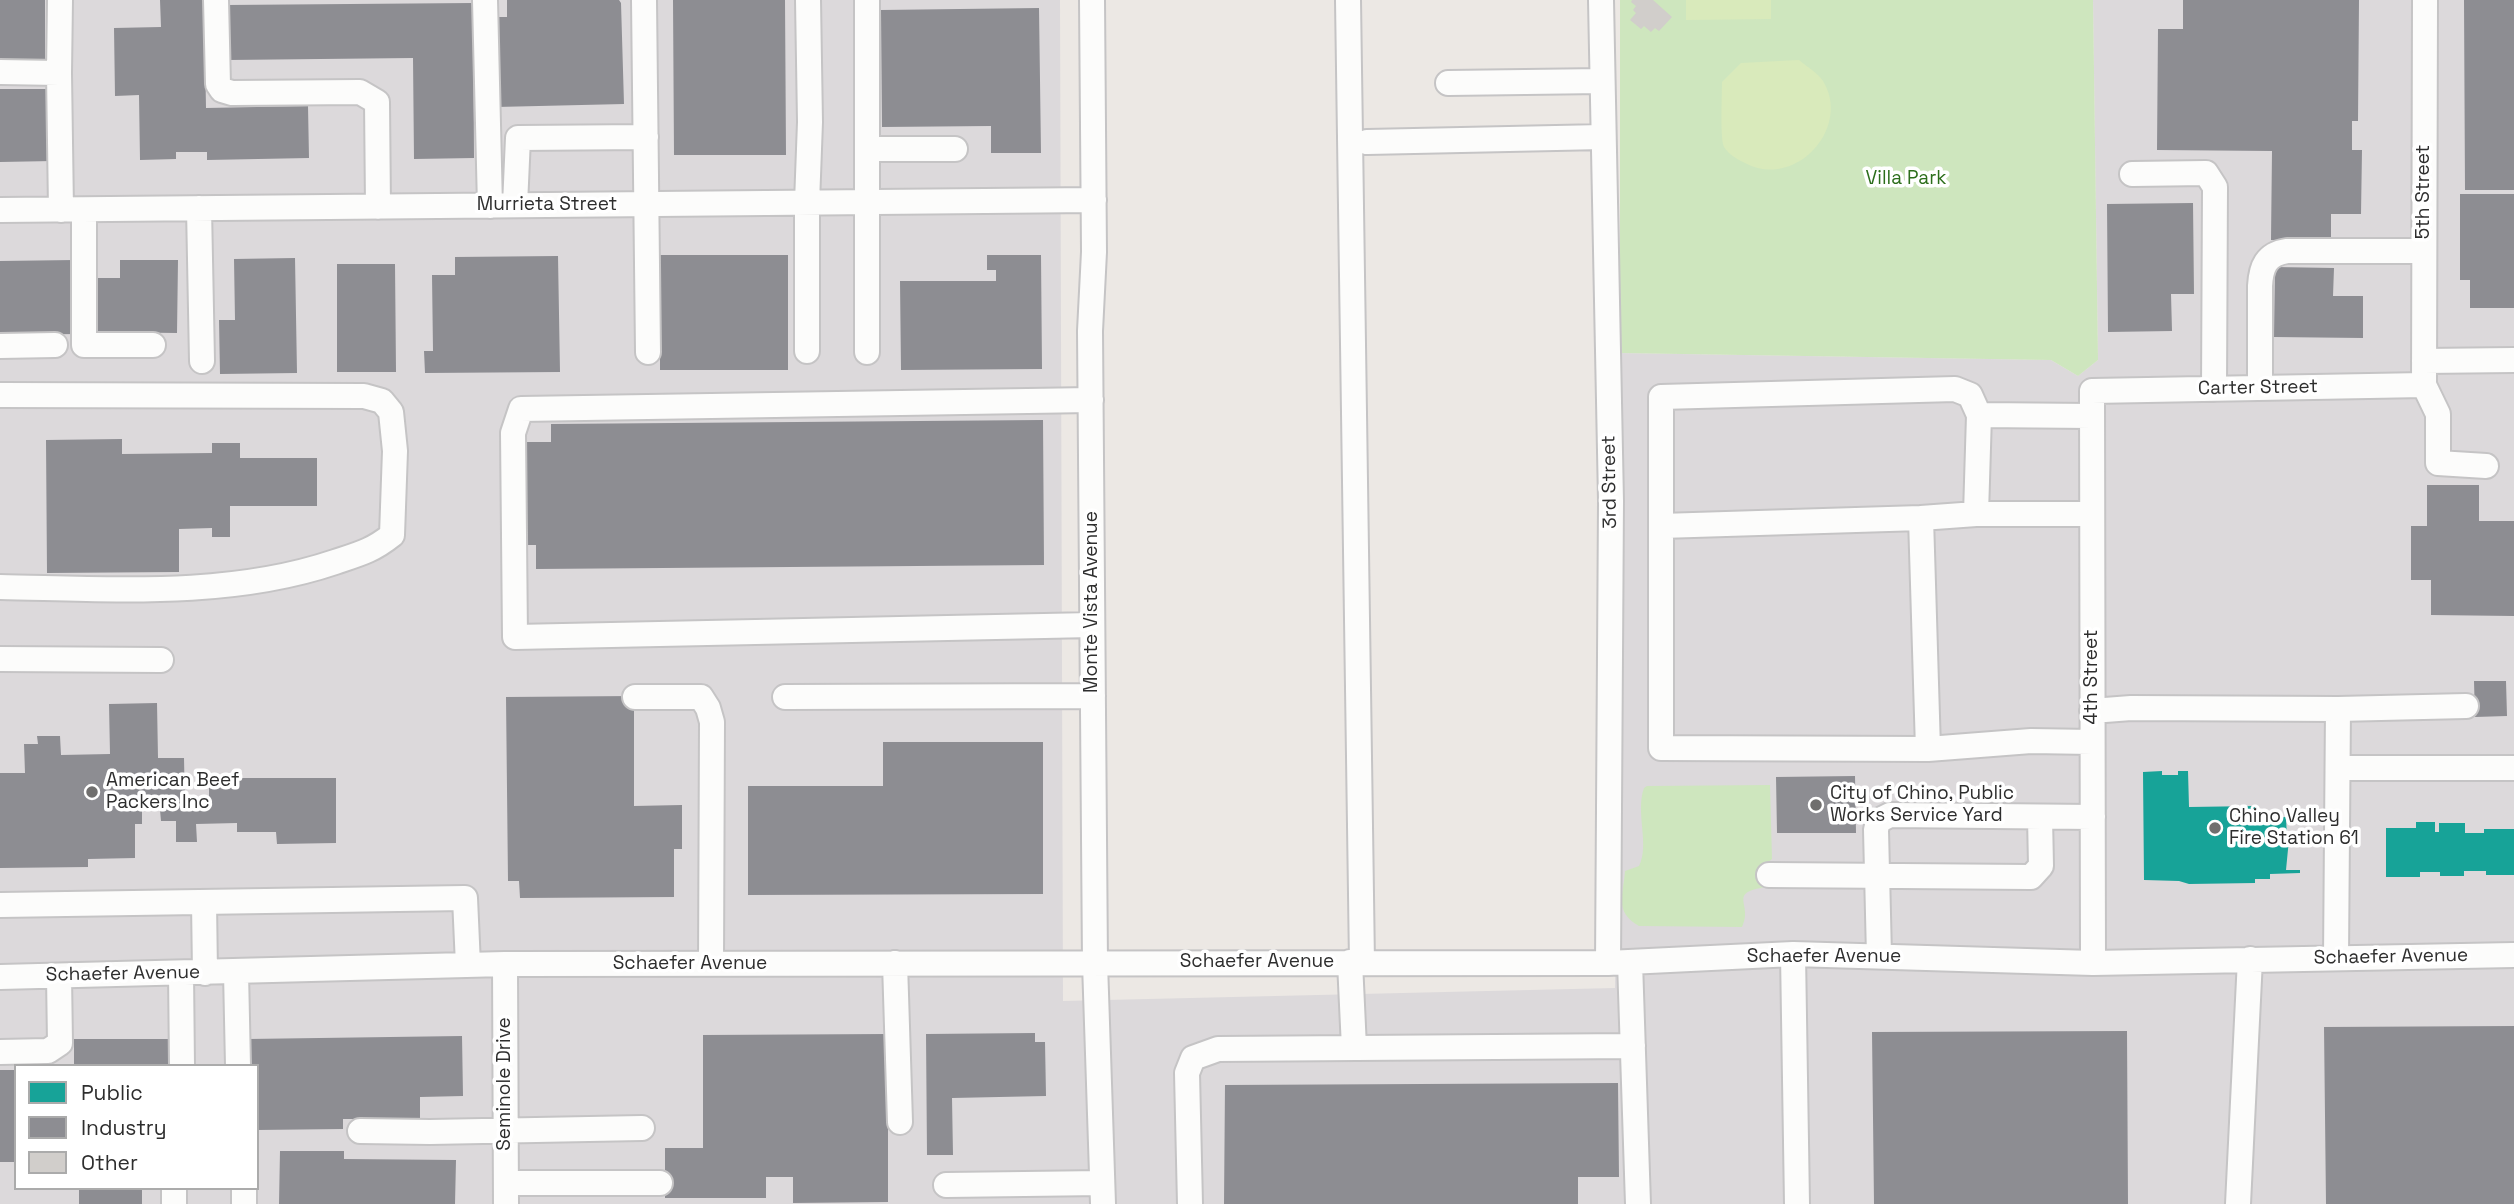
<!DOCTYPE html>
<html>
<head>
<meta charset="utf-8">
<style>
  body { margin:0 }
  #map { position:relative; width:2514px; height:1204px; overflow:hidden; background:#ece8e4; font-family:"Space Grotesk",sans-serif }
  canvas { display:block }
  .legend { position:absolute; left:14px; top:1064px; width:245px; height:126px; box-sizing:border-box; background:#fff; border:2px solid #ababab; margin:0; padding:9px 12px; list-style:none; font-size:21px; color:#2e2e2e }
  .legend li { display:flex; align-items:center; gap:14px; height:35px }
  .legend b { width:35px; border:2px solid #ababab }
</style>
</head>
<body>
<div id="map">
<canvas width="2514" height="1204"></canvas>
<ul class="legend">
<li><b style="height:19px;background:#17a398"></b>Public</li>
<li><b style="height:19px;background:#8d8d92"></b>Industry</li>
<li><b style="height:19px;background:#d1cecb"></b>Other</li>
</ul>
</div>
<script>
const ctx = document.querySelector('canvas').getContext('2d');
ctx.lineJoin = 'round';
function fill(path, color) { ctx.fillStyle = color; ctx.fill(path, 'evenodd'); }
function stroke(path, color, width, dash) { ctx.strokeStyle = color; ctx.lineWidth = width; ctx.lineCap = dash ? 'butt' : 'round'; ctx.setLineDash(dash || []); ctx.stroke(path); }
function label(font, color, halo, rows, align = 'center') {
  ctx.font = font + ' "Space Grotesk",sans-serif'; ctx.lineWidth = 7; ctx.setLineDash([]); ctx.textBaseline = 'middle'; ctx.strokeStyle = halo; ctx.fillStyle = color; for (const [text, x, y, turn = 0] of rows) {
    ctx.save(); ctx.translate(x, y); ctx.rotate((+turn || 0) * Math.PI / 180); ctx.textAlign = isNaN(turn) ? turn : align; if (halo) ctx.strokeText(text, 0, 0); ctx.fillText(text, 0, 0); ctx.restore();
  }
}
const industrial = new Path2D(`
  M0,0H1060L1063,1001L1615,988L1620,353L2051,360L2078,376L2098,360L2093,0H2514V1204H0ZM16,1066H257V1188H16Z`);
const green = new Path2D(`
  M1620,0H2093L2098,360L2078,376L2051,360L1620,353Z
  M1770,785L1772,859L1767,863L1766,887C1726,893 1754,904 1742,927L1639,926C1614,911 1623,897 1625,871L1639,866C1650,845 1635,812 1644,788L1647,786Z`);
const pitch = new Path2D(`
  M1686,0H1771V19L1686,20Z
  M1799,60C1806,66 1818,73 1823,81C1852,128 1795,190 1745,163C1737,159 1729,155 1724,147C1720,139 1722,95 1722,82L1741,63Z`);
const public = new Path2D(`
  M2162,771V775H2178V771H2188L2189,807L2255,806V818L2286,817L2287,839H2289L2286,870H2300V873L2270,874V879H2255V883L2189,884L2179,881L2144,880L2143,772Z
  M2416,822H2435V832H2439V823H2465V833H2484V829H2514V875H2486V871H2464V876H2440V872H2420V877H2386V828H2416Z`);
const industry = new Path2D(`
  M0,0H45V61H0Z
  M160,0H204L206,108L308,106L309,158L207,160V152H176V159L140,160L139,95L115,96L114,28L161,27Z
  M507,0H619L621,3L624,104L496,107L493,17H507Z
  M673,0H785L786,155H674Z
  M2183,0H2359L2358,121H2352V150H2362L2361,214H2331V240H2271L2272,151L2157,150L2158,29H2183Z
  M2464,0H2514V190H2465Z
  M473,3L474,158L414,159L413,58L228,60L227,5Z
  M1039,8L1041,153H991V126L882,127L881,10Z
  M0,89H52L53,161L0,162Z
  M2460,194H2514V308H2470V280H2460Z
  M2193,203L2194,294H2171L2172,331L2108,332L2107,204Z
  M654,255H788V370H660V351H653Z
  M987,255H1041L1042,369L901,370L900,281H996V270H987Z
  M558,256L560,372L425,373L424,351H433L432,275H455V257Z
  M295,258L297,373L220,374L219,320H235L234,259Z
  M75,260L77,334L0,335V261Z
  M120,260H178L177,333L97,332L98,278H120Z
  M337,264H395L396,372H337Z
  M2275,267L2334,268L2333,296H2363V338L2274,337Z
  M1043,420L1044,565L536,569V545H527L526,442H551V424Z
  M122,439V454L212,453V443H240V458H317V506H230V537H212V528L179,529V572L47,573L46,440Z
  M2427,485H2479V521H2514V616L2431,615V580H2411V526H2427Z
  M2474,681H2506L2507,716L2475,717Z
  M634,696V806L682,805V849H674V897L520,898L519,881H508L506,697Z
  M157,703L158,758H184L185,808H196L209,799V785L226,778H336V843L277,844L276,832H237V823L196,824L197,842H176V821H161L160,810H142V824H135V858L88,859V867L0,868V773H25L24,744H38L37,736H60L61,755L110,754L109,704Z
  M883,742H1043V894L748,895V786H883Z
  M1855,776L1856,833H1777L1776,777Z
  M2514,1026V1204H2326L2324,1027Z
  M2127,1031L2128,1204H1874L1872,1032Z
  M1035,1033V1042H1045L1046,1096L952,1098L953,1155H927L926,1034Z
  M888,1034V1202L793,1203V1177H766V1198H665V1148H703V1035Z
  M462,1036L463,1096L420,1097V1119H343V1129L257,1130V1066H249L248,1039Z
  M74,1039H172V1066H74Z
  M0,1070H16V1162H0Z
  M1618,1083L1619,1177H1578V1204H1224L1225,1085Z
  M280,1151H344V1159L456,1160L455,1204H279Z
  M79,1188H142V1204H79Z`);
const building = new Path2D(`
  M1632,0H1653L1672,17L1659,31L1655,28L1651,32L1644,26L1641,29L1630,20L1636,13L1633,10L1636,6L1631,2Z`);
const minor = new Path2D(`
  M216,0L218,84L222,90L232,93L360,92L377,102L378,207
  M485,0L490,206
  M644,0L648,352
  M867,0V352
  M1092,0L1094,252L1090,331L1095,963L1103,1204
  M1348,0L1362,962
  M1601,0L1611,501L1608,963
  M2425,0L2424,385L2438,414V463L2486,466
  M0,72L59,73L61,210
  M59,73L60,0
  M1448,83L1602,81
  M1367,142L1603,137
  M867,149H955
  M2132,174L2206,173L2215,187L2214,389
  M515,205L518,138L646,137
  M199,208L202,361
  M0,210L1094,200
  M84,210V345H153
  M0,346L55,345
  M807,351V203L810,122L808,0
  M2424,361L2514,360
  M2260,388V286C2261,267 2266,254 2287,251H2424
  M0,395L364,396L382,401L391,412L395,451L392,535C372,551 359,554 335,562C229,598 110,589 0,587
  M1091,400L521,409L513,433L515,637L1092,625
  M1976,514L1979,415L2092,416
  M2092,514H1976L1921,518L1928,749L2031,741L2092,742
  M1661,526L1921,518
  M0,659L161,660
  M635,697H701L708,708L712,722L711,964
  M785,697L1093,696
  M2092,711L2131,708L2338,709L2466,706
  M1928,749L1661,748V397L1955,389L1970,395L1979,415
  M2338,768H2514
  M1769,875L2031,877L2041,866L2040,817
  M204,902L205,973
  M0,905L465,898L468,965
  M1793,954L1797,1204
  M1879,956L1876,830L1878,821L1890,815L2093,817
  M2336,957L2338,709
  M1350,962L1354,1048
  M1630,962L1638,1204
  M895,963L900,1122
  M2093,963L2092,391L2424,385
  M505,964L506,1204
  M236,972L238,1066
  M181,973L182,1066
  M0,977L505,964L1608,963L1793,954L2093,963L2514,955
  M0,1052L48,1051L60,1043L59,976
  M360,1131L430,1132L642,1128
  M506,1183H660
  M946,1185L1102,1183
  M174,1188V1204
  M244,1188V1204
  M1190,1204L1187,1073L1193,1058L1218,1049L1633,1046
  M2238,1204L2250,959`);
const markers = [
  [92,792,7,"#706f6e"],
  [1816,805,7,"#706f6e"],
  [2215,828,7,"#706f6e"]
];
const parkNames = [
  ["Villa Park",1906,179]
];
const streetNames = [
  ["5th Street",2424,192,-90],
  ["Murrieta Street",547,205],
  ["Carter Street",2258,388,-1],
  ["3rd Street",1610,482,-91],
  ["Monte Vista Avenue",1092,602,-90],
  ["4th Street",2092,677,-90],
  ["Schaefer Avenue",1824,957],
  ["Schaefer Avenue",2391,957,-1],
  ["Schaefer Avenue",1257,962],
  ["Schaefer Avenue",690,964],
  ["Schaefer Avenue",123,974,-1],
  ["Seminole Drive",505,1084,-90]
];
const poiNames = [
  ["American Beef",106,781],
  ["Packers Inc",106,803],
  ["City of Chino, Public",1830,794],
  ["Works Service Yard",1830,816],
  ["Chino Valley",2229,817],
  ["Fire Station 61",2229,839]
];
fill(industrial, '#dcd9db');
fill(green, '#cee6be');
fill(pitch, '#d9eabb');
fill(public, '#17a398');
fill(industry, '#8d8d92');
fill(building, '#d1cecb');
stroke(minor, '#c5c4c5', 28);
stroke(minor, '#fcfcfb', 24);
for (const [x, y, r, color] of markers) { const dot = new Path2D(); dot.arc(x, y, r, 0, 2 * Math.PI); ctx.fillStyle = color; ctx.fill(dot); stroke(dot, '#fff', 2.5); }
label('19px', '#2c6e1b', '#fff', parkNames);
label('19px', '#2e2e2e', '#fff', streetNames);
label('19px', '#2e2e2e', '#fff', poiNames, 'left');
</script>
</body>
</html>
